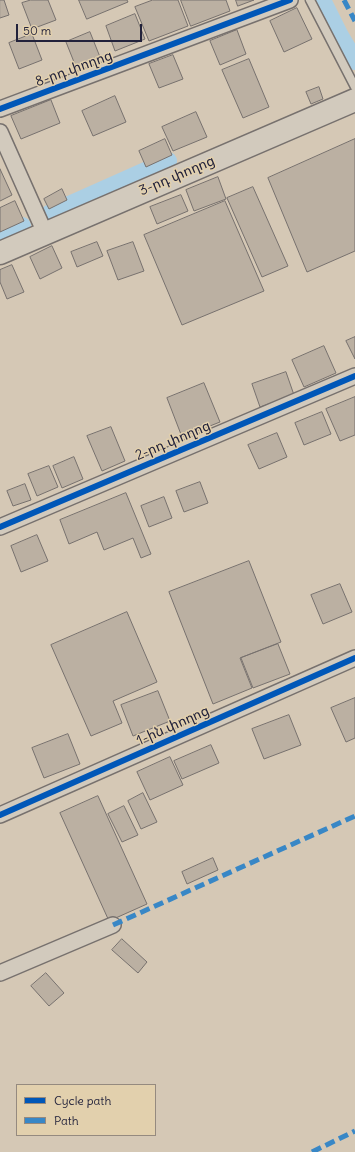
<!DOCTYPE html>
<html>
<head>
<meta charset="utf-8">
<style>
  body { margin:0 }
  #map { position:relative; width:355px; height:1152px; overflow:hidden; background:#d5c8b5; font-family:Delius,sans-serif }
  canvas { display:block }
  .legend { position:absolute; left:16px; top:1084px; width:140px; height:52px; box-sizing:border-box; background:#e2d0ad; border:1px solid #958a7f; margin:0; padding:5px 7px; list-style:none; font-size:12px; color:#22223b }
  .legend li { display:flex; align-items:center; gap:8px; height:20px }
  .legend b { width:20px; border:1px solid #958a7f }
  .scale { position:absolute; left:16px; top:24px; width:126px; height:18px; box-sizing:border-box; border:2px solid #22223b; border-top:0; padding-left:5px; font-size:12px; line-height:14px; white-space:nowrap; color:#22223b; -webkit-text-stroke:3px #e2d0ad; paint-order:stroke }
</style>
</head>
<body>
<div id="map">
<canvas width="355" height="1152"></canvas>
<ul class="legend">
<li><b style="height:5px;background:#0057b8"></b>Cycle path</li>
<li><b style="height:5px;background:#3887c6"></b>Path</li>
</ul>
<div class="scale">50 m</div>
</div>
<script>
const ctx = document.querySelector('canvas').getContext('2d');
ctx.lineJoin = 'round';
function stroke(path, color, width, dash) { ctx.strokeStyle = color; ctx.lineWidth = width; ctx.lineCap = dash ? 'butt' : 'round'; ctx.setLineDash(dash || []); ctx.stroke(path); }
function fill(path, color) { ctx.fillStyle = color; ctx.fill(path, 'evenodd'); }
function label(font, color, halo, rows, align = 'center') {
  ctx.font = font + ' Delius,"Noto Sans Armenian",sans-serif'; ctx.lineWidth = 3; ctx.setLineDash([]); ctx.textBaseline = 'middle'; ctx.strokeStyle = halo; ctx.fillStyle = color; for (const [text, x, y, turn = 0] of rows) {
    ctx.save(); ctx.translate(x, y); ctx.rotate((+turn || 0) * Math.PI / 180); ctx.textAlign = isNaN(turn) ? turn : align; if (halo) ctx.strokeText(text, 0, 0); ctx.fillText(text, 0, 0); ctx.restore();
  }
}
const canal = new Path2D(`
  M322,0L340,36L355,61
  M49,214L168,161
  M0,236L22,226`);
const building = new Path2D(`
  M0,0H4L9,15L0,18Z
  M31,0H48L56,20L32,29L22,3Z
  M79,0H127L128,2L87,19Z
  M153,0H178L188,26L149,41L135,7Z
  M181,0H226L230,11L191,26Z
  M236,0H254L238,6Z
  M297,8L312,39L284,52L270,21Z
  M135,14L145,39L115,51L106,26Z
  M237,30L246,54L220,65L210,41Z
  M90,32L100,57L76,67L66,42Z
  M32,34L42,60L19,69L9,43Z
  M173,55L183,79L159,88L149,64Z
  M249,59L269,107L243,118L222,70Z
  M319,87L323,99L311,104L306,92Z
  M115,96L126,122L93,136L82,111Z
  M51,100L60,123L21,139L11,116Z
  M196,112L207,137L173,151L162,127Z
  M165,139L172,155L146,167L139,151Z
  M355,139V251L307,272L268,178Z
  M0,169L12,195L0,201Z
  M218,177L226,199L194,211L186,190Z
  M253,187L288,266L262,277L227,198Z
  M62,189L67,200L49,209L44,199Z
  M181,195L188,211L157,224L150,207Z
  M15,201L24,221L0,232V208Z
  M225,201L264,291L182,325L144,235Z
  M97,242L103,256L77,267L71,252Z
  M133,242L144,271L118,280L107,251Z
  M52,246L62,268L40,279L30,257Z
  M12,265L24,292L7,299L0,282V270Z
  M355,337V359L346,341Z
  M324,346L336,373L304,387L292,360Z
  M286,372L294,395L260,407L252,384Z
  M204,383L220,422L182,437L167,398Z
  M355,397V435L340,441L326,409Z
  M322,412L331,434L304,445L295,423Z
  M111,427L125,461L102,471L87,436Z
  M277,433L287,457L259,469L248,445Z
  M74,457L83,479L62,488L53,466Z
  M49,466L58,487L37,496L28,474Z
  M200,482L208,503L184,512L176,491Z
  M25,484L31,500L13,506L7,491Z
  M126,493L151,554L141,558L133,538L104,550L97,532L69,544L60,520Z
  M164,497L172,518L149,527L141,506Z
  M37,535L48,561L21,572L11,546Z
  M249,561L281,642L240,658L252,688L213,704L169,592Z
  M340,584L352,612L323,624L311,595Z
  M127,612L157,682L113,701L122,723L91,736L51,645Z
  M278,644L290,674L253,688L241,658Z
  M158,691L170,721L133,736L121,705Z
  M355,698V738L346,742L331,708Z
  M289,715L301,745L264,759L252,729Z
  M68,734L80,764L44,778L32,748Z
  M211,745L219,763L182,779L174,761Z
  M170,757L183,785L150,800L137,772Z
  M143,793L157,822L141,829L128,801Z
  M98,796L147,904L109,921L60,813Z
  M124,806L138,835L122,842L108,814Z
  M213,858L218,870L187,884L182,872Z
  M122,939L147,962L138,973L112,950Z
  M46,973L64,993L49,1006L31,986Z`);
const lane = new Path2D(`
  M310,0L355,87`);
const street = new Path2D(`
  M0,109L290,0
  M0,132L45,233
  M0,527L355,376
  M0,815L355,658
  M0,973L113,925`);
const secondary = new Path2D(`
  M0,253L355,100`);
const quiet = new Path2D(`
  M344,0L355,21
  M113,925L355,816
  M312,1152L355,1131`);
const cycleway = new Path2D(`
  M0,109L290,0
  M0,527L355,376
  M0,815L355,658`);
const streetNames = [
  ["8-րդ փողոց",74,69,-20],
  ["3-րդ փողոց",177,176,-23],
  ["2-րդ փողոց",173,441,-23],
  ["1-ին փողոց",173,726,-24]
];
stroke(canal, '#abcfe4', 18);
fill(building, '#bbb0a2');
stroke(building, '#77716e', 1);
stroke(lane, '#77716e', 11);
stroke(street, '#77716e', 18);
stroke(secondary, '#77716e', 25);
stroke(lane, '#d2cabd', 8);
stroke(street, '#d2cabd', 15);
stroke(secondary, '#d2cabd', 22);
stroke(quiet, '#3887c6', 5, [10, 5]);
stroke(cycleway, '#0057b8', 6);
label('14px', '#22223b', '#e2d0ad', streetNames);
</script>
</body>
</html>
